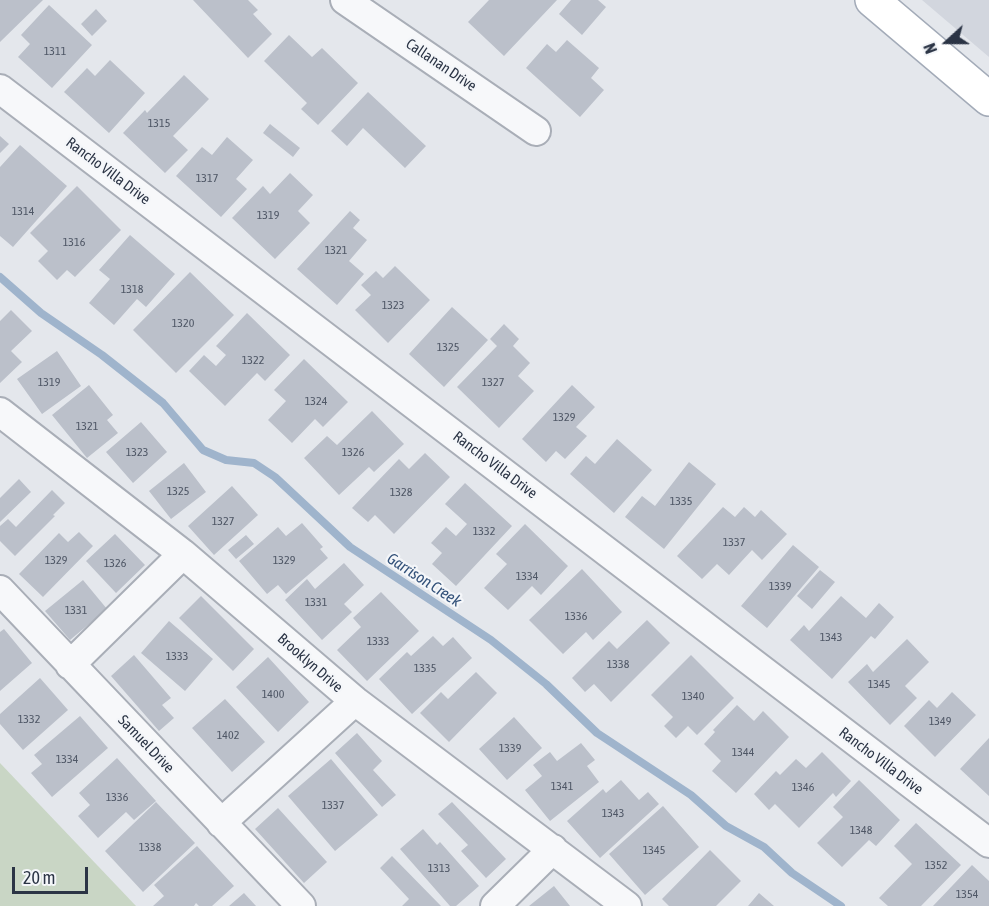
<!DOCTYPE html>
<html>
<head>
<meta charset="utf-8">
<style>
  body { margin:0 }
  #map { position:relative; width:989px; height:906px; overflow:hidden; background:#e4e7ec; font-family:"Asap Condensed",sans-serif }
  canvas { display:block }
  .north { position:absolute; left:917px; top:12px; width:60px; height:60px; -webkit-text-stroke:4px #f4f6f9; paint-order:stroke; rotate:249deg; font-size:16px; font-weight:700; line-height:24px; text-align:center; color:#2b3445 }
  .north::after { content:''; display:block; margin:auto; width:21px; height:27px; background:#2b3445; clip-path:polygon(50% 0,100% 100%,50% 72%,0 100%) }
  .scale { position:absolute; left:12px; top:867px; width:76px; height:27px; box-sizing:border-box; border:3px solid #2b3445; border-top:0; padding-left:8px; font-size:18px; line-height:21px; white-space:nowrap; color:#2b3445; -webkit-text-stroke:4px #f4f6f9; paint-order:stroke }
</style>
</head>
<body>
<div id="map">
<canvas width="989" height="906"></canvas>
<div class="north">N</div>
<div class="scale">20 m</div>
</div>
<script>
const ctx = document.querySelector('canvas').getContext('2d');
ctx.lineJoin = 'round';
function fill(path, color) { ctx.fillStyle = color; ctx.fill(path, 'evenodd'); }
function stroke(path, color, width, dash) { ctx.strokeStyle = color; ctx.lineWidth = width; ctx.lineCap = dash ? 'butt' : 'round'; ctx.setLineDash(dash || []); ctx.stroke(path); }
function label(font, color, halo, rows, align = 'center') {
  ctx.font = font + ' "Asap Condensed",sans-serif'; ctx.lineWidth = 4.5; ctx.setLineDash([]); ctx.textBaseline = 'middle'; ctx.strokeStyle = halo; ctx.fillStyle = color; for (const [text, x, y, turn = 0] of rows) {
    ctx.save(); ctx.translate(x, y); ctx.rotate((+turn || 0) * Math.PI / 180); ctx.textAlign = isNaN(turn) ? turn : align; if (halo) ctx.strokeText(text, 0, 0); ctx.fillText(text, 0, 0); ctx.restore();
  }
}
const built = new Path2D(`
  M922,0H989V57Z`);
const green = new Path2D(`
  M0,763L136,906H0Z`);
const stream = new Path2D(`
  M0,277L41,313L102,355L163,403L203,450L226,460L254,463L275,477L350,547L491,640L546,684L597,733L691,795L726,826L764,847L792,873L841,906`);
const building = new Path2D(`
  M0,0H43L0,42Z
  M193,0H248L258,10L253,14L272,34L248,58Z
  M489,0H557L504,56L468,22Z
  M571,0H598L606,7L582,35L559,14Z
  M49,5L92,45L52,88L18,57L30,44L21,35Z
  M96,9L107,21L92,36L81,24Z
  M289,35L312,57L322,48L358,83L318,125L301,109L307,103L264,61Z
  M567,40L599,68L591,78L604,90L580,117L526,68L547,44L556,52Z
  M110,60L145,93L109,133L64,92L87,68L95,76Z
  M184,75L209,99L173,136L188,150L165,173L123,133L145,110L147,113Z
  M368,92L426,146L405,168L363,128L347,146L331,131Z
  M270,124L300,148L293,157L263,133Z
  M0,136L9,144L0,153Z
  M227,137L253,160L236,179L247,189L221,217L176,176L202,147L212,155Z
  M20,145L67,186L13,247L0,236V167Z
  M290,173L313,195L298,211L310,223L275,259L232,218L263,186L270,194Z
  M77,186L121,230L75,277L67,270L57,280L38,261L48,251L30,233Z
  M350,211L360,220L353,228L367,240L349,261L364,274L337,305L297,269Z
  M130,235L175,274L146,307L137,299L114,325L89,303L110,279L99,270Z
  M395,266L430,300L388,343L355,310L371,295L361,285L376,271L383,278Z
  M190,272L234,315L176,373L133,330Z
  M452,307L488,340L444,387L409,354Z
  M11,310L32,331L11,351L22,362L0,383V321Z
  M247,313L290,355L265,381L257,373L225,406L189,371L204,355L216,366L226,355L216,346Z
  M504,324L519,339L513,346L530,363L518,376L534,391L499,428L457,387L497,346L490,339Z
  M57,351L81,386L42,414L17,379Z
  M304,359L348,402L323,427L315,419L292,443L268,420L286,401L274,390Z
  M89,385L113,415L107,420L118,433L87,458L52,415Z
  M572,385L595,407L576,427L587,436L565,459L556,451L546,462L522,439Z
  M372,411L404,444L374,472L369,467L339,495L304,458L327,436L337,445Z
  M141,422L167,452L133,483L106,452Z
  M617,439L652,470L614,513L570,474L586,456L595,464Z
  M425,453L450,477L394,534L375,515L368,522L352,508L399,459L409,469Z
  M689,462L716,484L664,549L625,517L642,496L655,506Z
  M184,463L206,492L171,519L149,491Z
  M19,479L31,492L0,522V498Z
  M465,483L512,526L456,586L432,564L442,553L431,543L446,527L456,536L467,524L445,504Z
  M232,486L258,515L214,555L188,526Z
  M52,490L65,503L53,515L55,516L15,556L0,541V526L8,519L16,527Z
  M723,507L735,517L744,507L755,517L761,510L787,534L762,560L752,550L729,575L717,564L702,579L677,556Z
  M302,523L323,547L320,549L328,558L286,594L278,585L267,594L239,561L278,527L286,536Z
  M525,524L568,566L541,595L532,586L508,610L484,588L507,564L496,554Z
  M79,532L93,546L43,597L19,574L59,533L68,542Z
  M115,534L145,565L116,593L86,561Z
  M246,535L254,544L236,559L228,550Z
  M793,545L819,567L767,628L741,606Z
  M344,563L364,585L344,604L352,612L322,640L285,600L307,579L315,589Z
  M582,569L622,612L593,640L586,632L563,654L529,620Z
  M820,570L835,582L812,609L797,596Z
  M83,580L107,609L70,640L45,611Z
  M381,592L419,631L367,681L337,650L361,627L353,618Z
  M201,596L254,649L233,671L179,618Z
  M841,596L866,618L879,603L894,617L875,639L871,636L832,679L790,640L804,625L809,631Z
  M647,620L670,643L611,702L594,684L585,692L572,678L609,641L617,649Z
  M169,621L213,659L185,691L141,653Z
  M4,629L32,663L0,691V632Z
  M433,636L443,646L453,637L472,658L412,714L379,679L407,652L411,656Z
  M907,639L929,662L905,686L917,698L890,725L848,682L867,664L873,672Z
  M134,655L171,698L162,705L174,718L159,731L111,676Z
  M691,655L734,698L697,735L688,726L676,738L664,726L673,717L651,695Z
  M268,657L309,702L278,732L236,687Z
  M476,672L497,693L449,742L420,713L441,692L448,699Z
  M40,678L68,710L23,750L0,724V714Z
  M952,692L976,715L935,757L904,726L929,700L937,708Z
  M225,699L265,742L232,772L192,728Z
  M737,705L754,721L763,711L789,737L736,793L712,771L721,761L704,744L715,732L713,730Z
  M80,716L108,748L52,797L31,773L42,764L34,755Z
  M514,717L542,748L507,780L479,749Z
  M357,733L382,761L373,770L396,795L382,807L335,753Z
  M989,738V796L960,769Z
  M581,743L595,760L587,766L599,782L550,821L525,790L542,776L533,765L550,752L557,761Z
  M822,752L851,781L836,797L833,793L799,828L775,804L769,810L754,794L776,771L780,775L796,759L806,768Z
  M117,758L156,801L134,820L126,812L98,838L78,816L90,805L79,793Z
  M331,759L378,815L335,851L288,796Z
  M621,780L639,800L648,792L659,804L600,858L567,821L603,789L606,793Z
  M859,780L900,820L876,846L869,840L842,867L817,843L843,817L833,807Z
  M156,802L195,843L143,892L105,851Z
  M452,802L506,859L486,878L461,851L468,845L438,814Z
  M663,806L699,847L645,895L609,854Z
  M278,808L327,862L304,883L255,829Z
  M916,823L961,865L921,906H888L879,898L912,864L894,846Z
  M423,829L437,845L440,842L479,886L456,906H450L400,849Z
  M197,846L234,886L212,906H199L196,903L194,906H153L164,896L154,885Z
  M710,850L741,881L716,906H669L662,899Z
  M392,856L441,906H402L409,899L380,868Z
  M972,865L989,881V906H933Z
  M554,886L570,906H529Z
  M244,893L256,906H229Z
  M759,893L774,906H748Z`);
const minor = new Path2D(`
  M345,0L536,131
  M0,89L989,843
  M0,412L183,554L355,701L627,906
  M0,590L301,906
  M70,665L183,554
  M221,823L355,701
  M495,906L553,849`);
const major = new Path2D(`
  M872,0L989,99`);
const numberNames = [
  ["1311",55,51],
  ["1315",159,123],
  ["1317",207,178],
  ["1314",23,211],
  ["1319",268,215],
  ["1316",74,242],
  ["1321",336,250],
  ["1318",132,289],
  ["1323",393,305],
  ["1320",183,323],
  ["1325",448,347],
  ["1322",253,360],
  ["1319",49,382],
  ["1327",493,382],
  ["1324",316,401],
  ["1329",564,417],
  ["1321",87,426],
  ["1323",137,452],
  ["1326",353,452],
  ["1325",178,491],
  ["1328",401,492],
  ["1335",681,501],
  ["1327",223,521],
  ["1332",484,531],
  ["1337",734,542],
  ["1329",56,560],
  ["1329",284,560],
  ["1326",115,563],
  ["1334",527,576],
  ["1339",780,586],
  ["1331",316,602],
  ["1331",76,610],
  ["1336",576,616],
  ["1343",831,637],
  ["1333",378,641],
  ["1333",177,656],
  ["1338",618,664],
  ["1335",425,668],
  ["1345",879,684],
  ["1400",273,694],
  ["1340",693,696],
  ["1332",29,719],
  ["1349",940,721],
  ["1402",228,735],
  ["1339",510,748],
  ["1344",743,752],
  ["1334",67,759],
  ["1341",562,786],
  ["1346",803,787],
  ["1336",117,797],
  ["1337",333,805],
  ["1343",613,813],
  ["1348",861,830],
  ["1338",150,847],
  ["1345",654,850],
  ["1352",936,865],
  ["1313",439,868],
  ["1354",967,894]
];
const streetNames = [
  ["Callanan Drive",441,65,34],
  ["Rancho Villa Drive",108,171,37],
  ["Rancho Villa Drive",495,465,37],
  ["Brooklyn Drive",310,663,41],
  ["Samuel Drive",146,744,46],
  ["Rancho Villa Drive",881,761,37]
];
const waterNames = [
  ["Garrison Creek",424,580,33]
];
fill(built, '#d2d6de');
fill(green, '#c9d6c5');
stroke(stream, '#9fb4cc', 8);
fill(building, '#bbc0ca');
stroke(minor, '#a9aeb7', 32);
stroke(major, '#a3abb8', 36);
stroke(minor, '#f7f8fa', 28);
stroke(major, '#fff', 33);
label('12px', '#4f5766', null, numberNames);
label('15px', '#2b3445', '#f4f6f9', streetNames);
label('italic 16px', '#34527a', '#f4f6f9', waterNames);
</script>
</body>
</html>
